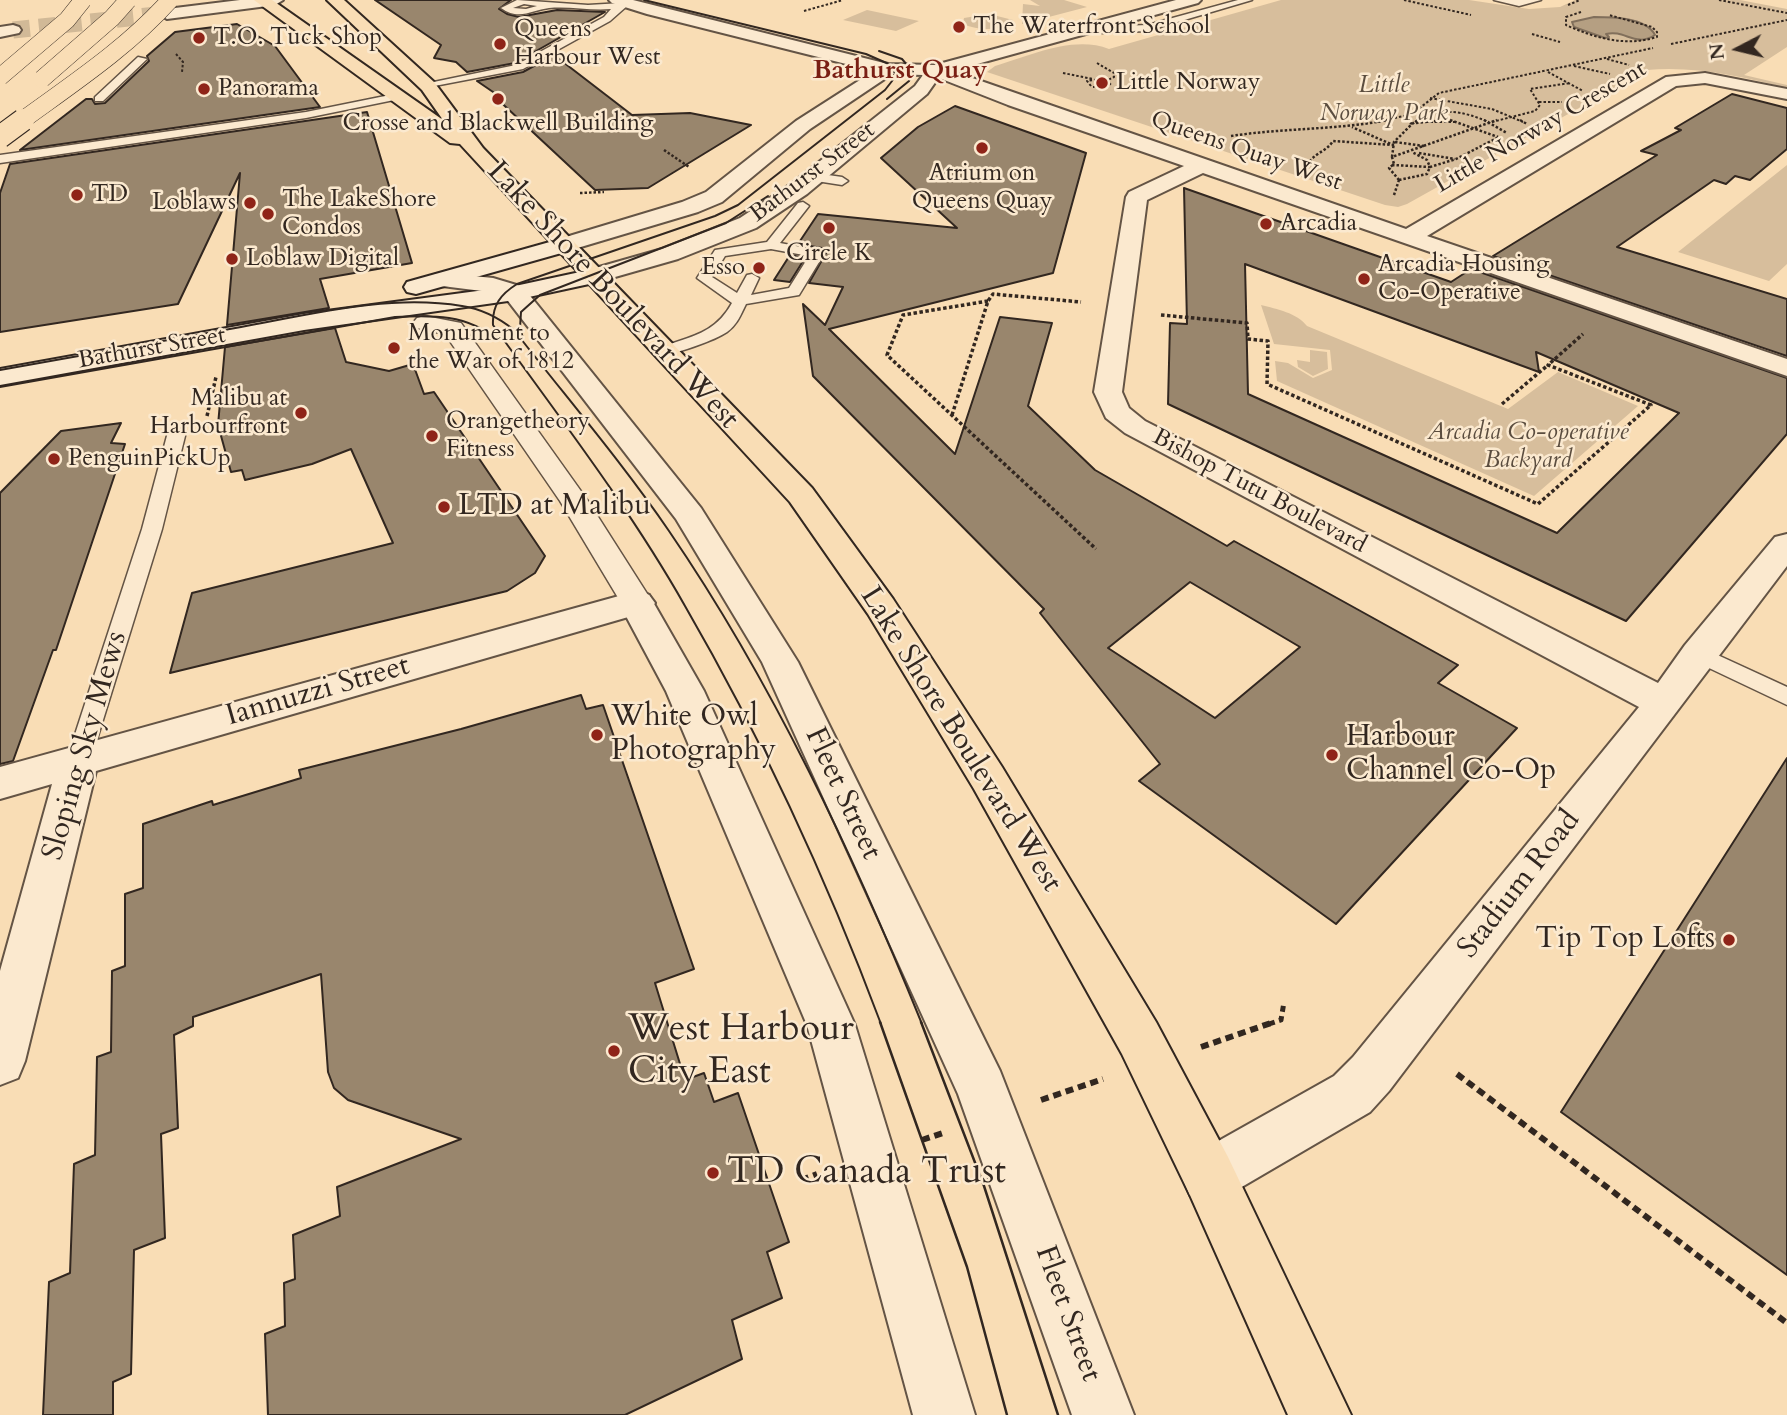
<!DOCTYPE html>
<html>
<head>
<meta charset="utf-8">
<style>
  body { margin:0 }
  #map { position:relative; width:1787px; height:1415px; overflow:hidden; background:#f9ddb5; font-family:Cardo,serif }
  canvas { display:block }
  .north { position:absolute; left:1703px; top:14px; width:70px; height:70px; -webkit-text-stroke:5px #fbe9cf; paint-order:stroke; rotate:263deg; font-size:19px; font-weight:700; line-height:28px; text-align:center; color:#322720 }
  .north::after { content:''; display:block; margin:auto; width:24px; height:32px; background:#322720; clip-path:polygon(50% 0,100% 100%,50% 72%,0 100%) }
</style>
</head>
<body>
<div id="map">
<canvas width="1787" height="1415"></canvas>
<div class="north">N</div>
</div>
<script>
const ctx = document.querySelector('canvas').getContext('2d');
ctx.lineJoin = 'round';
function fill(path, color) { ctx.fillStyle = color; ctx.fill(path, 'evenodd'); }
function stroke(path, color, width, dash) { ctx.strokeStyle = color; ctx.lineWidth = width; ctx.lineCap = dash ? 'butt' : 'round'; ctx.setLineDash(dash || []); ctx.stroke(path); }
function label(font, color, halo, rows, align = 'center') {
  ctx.font = font + ' Cardo,serif'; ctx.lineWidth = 5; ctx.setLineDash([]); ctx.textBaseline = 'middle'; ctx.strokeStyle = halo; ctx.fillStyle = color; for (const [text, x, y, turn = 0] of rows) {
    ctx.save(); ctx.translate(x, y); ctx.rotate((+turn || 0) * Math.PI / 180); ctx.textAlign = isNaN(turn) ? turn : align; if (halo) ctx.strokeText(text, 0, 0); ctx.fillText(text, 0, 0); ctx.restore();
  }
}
const green = new Path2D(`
  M1030,0H1064L1087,7L1022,24L1023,4L1040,6Z
  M1281,0H1469L1529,9L1560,7L1575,0H1740L1787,9V47L1744,75L1787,85V88C1740,76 1695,66 1647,70L1407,204L1398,207L1385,205L987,72L995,66C1030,56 1073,35 1109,49Z
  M867,10L919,21L896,31L843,20Z
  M989,14L1013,20L1011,25C995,30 979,31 963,24L964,18Z
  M1787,165V264L1769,281L1678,252Z
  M1261,305C1277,309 1297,313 1307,326L1508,409L1558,372L1638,406L1534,496L1277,381L1275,361L1288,363L1313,378L1332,370L1330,350L1274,344Z
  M1310,350L1327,352L1328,369L1313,376L1298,367L1297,360L1310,362Z`);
const water = new Path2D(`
  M1594,17C1611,17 1646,17 1655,35C1635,48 1625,29 1606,34L1609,37L1605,38L1574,27L1572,22Z`);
const building = new Path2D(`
  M375,0H511L499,9L507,14L519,17L557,10L605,12L515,63L467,72L456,62L434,58L441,45Z
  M237,24L275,46L320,107L20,150L86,99H92L95,104L105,103L149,61L147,56L175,32Z
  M554,55L632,115L690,113L751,125L648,188L595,190L493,95L496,94L477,81L523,72Z
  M1732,94L1787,108V149L1750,180L1735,176L1726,184L1714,180L1617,247L1787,299V356L1493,256L1657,155L1641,151L1681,130L1675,128Z
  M955,106L1086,153L1053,273L829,329L955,454L1000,317L1052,323L1028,406L1095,470L1227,546L1234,541L1458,665L1438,683L1517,728L1336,924L1139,781L1160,764L1040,613L1044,609L813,376L803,304L825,325L843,287L809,283L826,253L822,248L798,244L818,214L957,228L881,158L918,127ZM1190,582L1300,647L1215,718L1108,648Z
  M367,112L412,263L320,279L329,308L227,325L240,173L178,304L0,332V193L10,164Z
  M1184,188L1451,282L1471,269L1787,378V434L1626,621L1168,404L1170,323L1187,324ZM1245,264L1539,372L1536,352L1679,413L1557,533L1248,394Z
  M790,255L805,258L790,282L774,280Z
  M335,328L346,362L389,371L413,364L424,394L434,392L545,556L535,573L507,591L170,673L192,593L393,543L351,449L312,464L245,480L242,470L231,472L218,425L225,347Z
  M121,423L111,443L125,444L56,650H53L13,761L0,764V493L61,431Z
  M581,695L586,709L603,705L694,969L655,983L685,1080L704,1073L714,1102L738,1093L789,1242L767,1252L782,1298L732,1320L742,1359L625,1415H268L265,1334L285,1326L284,1283L295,1279L293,1235L340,1216L337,1187L461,1139L348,1100L334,1088L328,1072L321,974L193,1017V1026L174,1035L178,1128L161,1134L165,1238L134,1250L131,1374L113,1382V1415H43L49,1282L70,1273L74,1164L95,1155L97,1057L111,1052L112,971L125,966V894L143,888V824L212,801L213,805L301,778L299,770L461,729Z
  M1787,758V1275L1561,1112Z`);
const tertiaryTunnel = new Path2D(`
  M13,30L167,14`);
const pathFar4 = new Path2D(`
  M1404,0L1471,15
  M1719,0L1787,13
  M1568,5L1580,0
  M804,11L843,0
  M1581,12L1566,17V25C1595,38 1625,47 1657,37V32L1652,27L1609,15
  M1532,34L1560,42
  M1671,44L1787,20
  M176,54L183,62L182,72
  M1607,59L1629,65
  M1097,63L1114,73V77L1108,80
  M1574,66L1610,74
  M1548,72L1583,91
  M1063,73L1093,79
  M1091,86L1087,81L1100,79L1111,83L1107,87H1093
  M1430,98L1492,109L1523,122
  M1539,102H1562
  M1403,117L1410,122
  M1377,122L1412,114L1439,93L1653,48
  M1415,122C1440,106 1462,111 1489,122
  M1426,122H1455
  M1492,122L1535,111L1540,105L1530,89L1570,83`);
const pathFar3 = new Path2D(`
  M1450,120L1498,137
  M1484,120L1507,133
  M1520,120L1527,124
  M1416,123L1445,120
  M1412,124L1418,120
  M1231,136C1283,128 1336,130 1388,120
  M1395,142L1424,146
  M664,150L689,167
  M1419,153L1455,159
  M1392,157L1394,142L1412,124L1407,120
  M1392,165L1430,167L1427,160L1412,152
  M1311,166L1310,161C1317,152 1327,151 1333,141L1393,145L1352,127
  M1399,180L1389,168L1394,164L1392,157L1497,120
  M1399,180L1427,174L1430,167L1456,159L1499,137
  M580,193L604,192
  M1394,195L1399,180`);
const pathFar2 = new Path2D(`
  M988,301L903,315L887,355L1096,549
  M1161,315L1247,323L1248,339L1268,341L1267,384L1538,504L1651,405L1548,365L1583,334
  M1502,404L1548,365
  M952,415L988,301L993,294L1081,302
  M207,416L216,377`);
const pathFar1 = new Path2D(`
  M1269,1024L1281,1020L1284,1002`);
const path = new Path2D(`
  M1201,1047L1274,1022
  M1457,1074L1787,1323
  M1041,1100L1103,1079
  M922,1140L943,1133
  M801,1180L817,1174`);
const service = new Path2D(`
  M517,0L588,5L622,3L627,6L610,21L523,69L424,88V84L516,65L604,17L611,9C591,11 569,6 549,8C532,10 519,21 501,8ZM524,4L537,6L526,9L513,8Z
  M1238,0H1252L1147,31L1076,34L1071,31L1076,28L1147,25Z
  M1494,0H1541L1519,6Z
  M138,57L147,59L103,101H95V97Z
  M395,94L400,97L399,99L306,118L0,163V155L306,112Z
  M814,173L842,177L848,181L842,185L810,180V174Z
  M803,202L809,206L780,243L822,251L824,254L799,295L746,304C741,314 737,325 727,332C717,339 671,357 659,354L657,351L659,348C691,336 715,334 732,303L697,278L715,250L767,242L798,203ZM771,249L809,256L789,288L751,295L759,278L752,274L747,275L737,293L712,277L725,256Z
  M177,427L186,432L162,529L90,762L86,768L78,771L70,768L66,762L142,529L168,432Z
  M1698,646L1787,687V705L1690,659L1687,654L1690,649Z`);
const pedestrian = new Path2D(`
  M425,316L461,323L588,501L653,603L648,611L637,614L626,611L560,501L445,334L417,328L413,323L417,318Z`);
const minor = new Path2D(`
  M935,65L1406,229L1666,77L1705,73L1787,89V99L1705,83L1676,86L1427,236L1787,359V376L1203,173L1147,200L1122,392L1129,408L1145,421L1658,683L1685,645L1775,537L1787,534V566L1389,1091L1370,1112L1228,1195L1209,1203L1190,1195L1182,1176L1190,1157L1334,1076L1353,1057L1639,707L1125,433L1106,418L1094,392L1126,197L1129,192L1184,166L1008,105L929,74L926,70Z
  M637,591L649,595L655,603L649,611L96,771L25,1061L18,1078L0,1085V971L52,784L0,799V767Z`);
const tertiary = new Path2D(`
  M240,0H283L275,5L167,19L159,14L167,9Z
  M609,0H633L888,64L935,65L1176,0H1201L1198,3L941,74L927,94L807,194L756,228L678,259L594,283L585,281L582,276L585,271L662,249L740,218L791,184L915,86L923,75L892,74L810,129L722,202L698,212L564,252L556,250L552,245L556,240L682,202L706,192L796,121L874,71L647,14L612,3Z
  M13,25L19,27L21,30L19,33L0,37V27Z
  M443,273L493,278L523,287L701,508L798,662L1000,1071L1134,1415H1072L958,1094L762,662L676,519L505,297L490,292L434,285L431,280L434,275Z
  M637,591L649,595L704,691L855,1025L975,1415H913L807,1025L666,691L619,603L625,595Z`);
const secondary = new Path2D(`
  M564,238L572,240L576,245L572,250L416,294L407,292L404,287L407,282Z
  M594,269L603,271L606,276L603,281L515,300L304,330L0,385V369L304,314L515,286Z`);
const trunk = new Path2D(`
  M254,0H272L443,120L422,90L327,0H344L434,82L483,148L812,488L893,599L1002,767L1156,1022L1228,1157L1351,1415H1288L1190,1195L1122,1054L974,789L868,614L790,502L460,144L450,143Z`);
const tramFar1 = new Path2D(`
  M644,0L866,54L891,65L896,76L885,90L738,205L715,216L517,284C501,294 492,305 493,325C559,417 629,507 685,606C762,739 827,880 881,1024
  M879,51L902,59L913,72L909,81L887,99
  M523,338L520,328L521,312L540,295L726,223L768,196
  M0,370C80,356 160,342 241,327C312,314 389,294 462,306C482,309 498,317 514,330C566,397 621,461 669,531C773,683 853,854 922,1024
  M0,387L395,317C432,315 468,314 497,340`);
const tram = new Path2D(`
  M880,1022L967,1267L1007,1415
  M921,1022L984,1186L1058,1415`);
const motorwayBridgeFar1 = new Path2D(`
  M0,77L67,20L83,0
  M42,79L112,18L128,0
  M20,122C72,84 127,48 170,0`);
const motorwayBridge = new Path2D(`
  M0,137L23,120`);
const markers = [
  [959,27,7,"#8f2418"],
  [199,38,7,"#8f2418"],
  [500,44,7,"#8f2418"],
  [1102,83,7,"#8f2418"],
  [204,89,7,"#8f2418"],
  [498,99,7,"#8f2418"],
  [982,148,7,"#8f2418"],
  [77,195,7,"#8f2418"],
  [250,203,7,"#8f2418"],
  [268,214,7,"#8f2418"],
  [1266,224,7,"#8f2418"],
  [829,228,7,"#8f2418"],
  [232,259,7,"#8f2418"],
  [759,268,7,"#8f2418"],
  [1364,279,7,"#8f2418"],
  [394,348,7,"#8f2418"],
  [301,413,7,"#8f2418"],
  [432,436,7,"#8f2418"],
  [54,459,7,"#8f2418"],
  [444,507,7,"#8f2418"],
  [597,735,7,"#8f2418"],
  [1332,755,7,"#8f2418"],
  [1729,940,7,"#8f2418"],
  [614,1051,7,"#8f2418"],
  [713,1173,7,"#8f2418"]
];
const farPoinames = [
  ["The Waterfront School",973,27],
  ["Queens",514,30],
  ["Harbour West",514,58],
  ["T.O. Tuck Shop",213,38],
  ["Little Norway",1116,83],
  ["Panorama",218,89],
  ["Crosse and Blackwell Building",498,124,"center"],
  ["Atrium on",982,174,"center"],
  ["Queens Quay",982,202,"center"],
  ["TD",91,195],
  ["The LakeShore",282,200],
  ["Condos",282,228],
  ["Loblaws",236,203,"right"],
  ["Arcadia",1280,224],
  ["Circle K",829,254,"center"],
  ["Loblaw Digital",246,259],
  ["Arcadia Housing",1378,265],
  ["Co-Operative",1378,293],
  ["Esso",745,268,"right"],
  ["Monument to",408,334],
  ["the War of 1812",408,362],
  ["Malibu at",287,399,"right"],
  ["Harbourfront",287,427,"right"],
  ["Orangetheory",446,422],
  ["Fitness",446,450],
  ["PenguinPickUp",68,459]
];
const farParknames = [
  ["Little",1384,86],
  ["Norway Park",1384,114],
  ["Arcadia Co-operative",1528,433],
  ["Backyard",1528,461]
];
const farStreetnames = [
  ["Little Norway Crescent",1541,128,-30],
  ["Queens Quay West",1246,152,19],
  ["Bathurst Street",813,173,-37],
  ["Bathurst Street",152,349,-10],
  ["Bishop Tutu Boulevard",1259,492,28]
];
const farNeighbourhoodnames = [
  ["Bathurst Quay",900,72]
];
const streetNames = [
  ["Lake Shore Boulevard West",612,296,47],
  ["Iannuzzi Street",318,692,-16],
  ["Lake Shore Boulevard West",960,740,58],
  ["Sloping Sky Mews",86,746,-74],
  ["Fleet Street",842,794,65],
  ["Stadium Road",1520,885,-52],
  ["Fleet Street",1067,1314,70]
];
const poiNames = [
  ["LTD at Malibu",458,507],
  ["White Owl",611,718],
  ["Photography",611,752],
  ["Harbour",1346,738],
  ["Channel Co-Op",1346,772],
  ["Tip Top Lofts",1715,940,"right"]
];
const nearPoinames = [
  ["West Harbour",628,1030],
  ["City East",628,1073],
  ["TD Canada Trust",727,1173]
];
fill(green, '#d7be9c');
fill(water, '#b59f82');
stroke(water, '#816f5b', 2);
fill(building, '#99866d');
stroke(building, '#322720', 2);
stroke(tertiaryTunnel, '#d1b997', 17, [17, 9]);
stroke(service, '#645445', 3);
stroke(pedestrian, '#645445', 3);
stroke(minor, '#645445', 4);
stroke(tertiary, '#645445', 4);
stroke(secondary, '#322720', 4);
stroke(trunk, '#322720', 4);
stroke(pathFar4, '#322720', 2, [2.5, 2]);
stroke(pathFar3, '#322720', 2.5, [2.5, 2]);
stroke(pathFar2, '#322720', 3.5, [3.5, 2.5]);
stroke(pathFar1, '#322720', 5, [6, 4.5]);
stroke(path, '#322720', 6, [8, 5]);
fill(service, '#fbe9cf');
fill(pedestrian, '#fbe9cf');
fill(minor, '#fbe9cf');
fill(tertiary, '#fbe9cf');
fill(secondary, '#fbe9cf');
fill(trunk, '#f9ddb5');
stroke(tramFar1, '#322720', 2);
stroke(tram, '#322720', 2.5);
stroke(motorwayBridgeFar1, '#322720', 18, []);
stroke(motorwayBridge, '#322720', 24, []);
stroke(motorwayBridgeFar1, '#f9ddb5', 17);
stroke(motorwayBridge, '#f9ddb5', 22);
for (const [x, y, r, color] of markers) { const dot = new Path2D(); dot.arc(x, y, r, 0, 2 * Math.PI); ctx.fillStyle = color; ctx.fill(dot); stroke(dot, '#fbe9cf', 2.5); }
label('24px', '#322720', '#fbe9cf', farPoinames, 'left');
label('italic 24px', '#5b4d3f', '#fbe9cf', farParknames);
label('24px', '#322720', '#fbe9cf', farStreetnames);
label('bold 26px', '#7a1f14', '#fbe9cf', farNeighbourhoodnames);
label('30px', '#322720', '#fbe9cf', streetNames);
label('30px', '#322720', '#fbe9cf', poiNames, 'left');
label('37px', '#322720', '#fbe9cf', nearPoinames, 'left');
</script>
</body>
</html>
